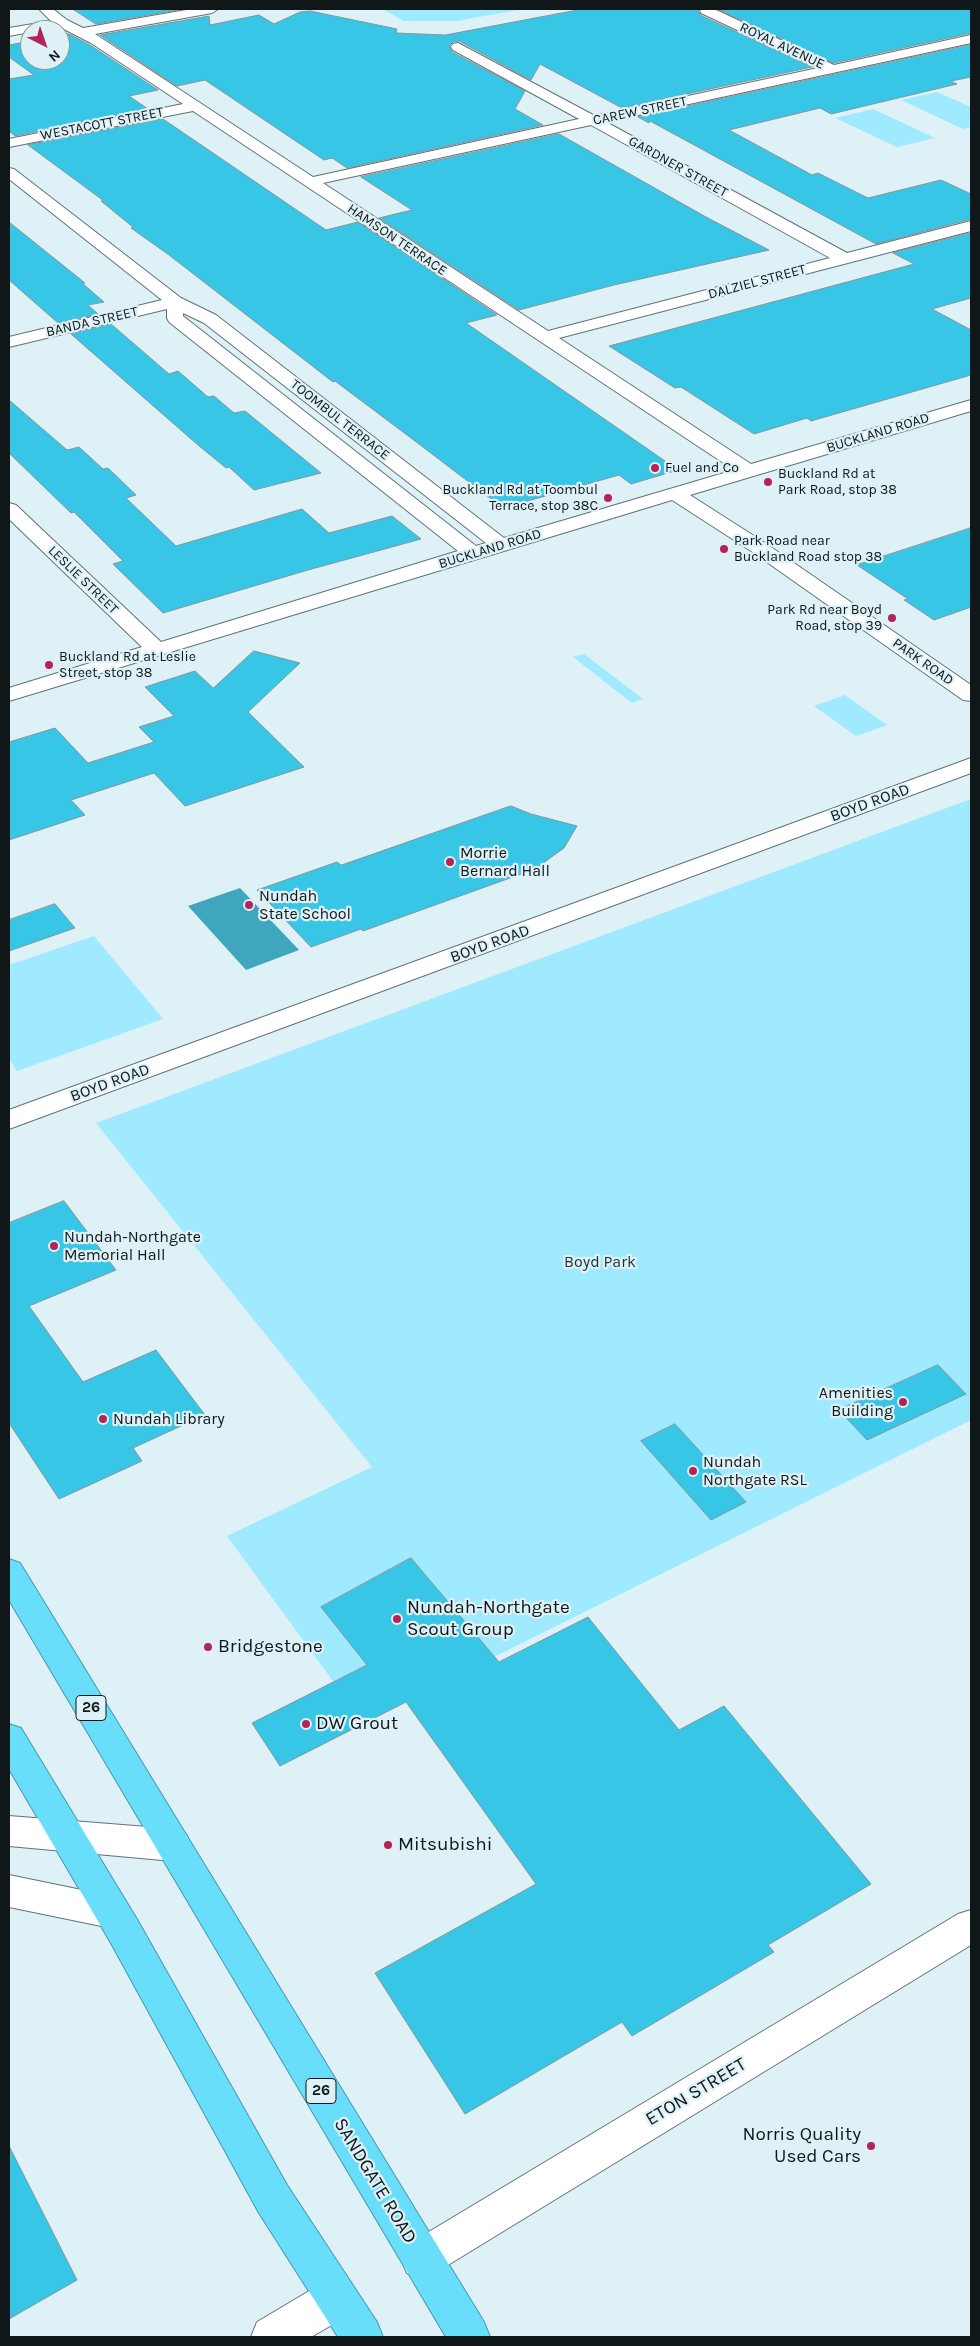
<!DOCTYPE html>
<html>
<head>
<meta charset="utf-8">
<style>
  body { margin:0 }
  #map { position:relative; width:980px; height:2346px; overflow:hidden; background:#ddf1f6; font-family:Karla,sans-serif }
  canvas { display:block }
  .frame { position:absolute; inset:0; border:10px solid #101719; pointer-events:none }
  .north { position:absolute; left:20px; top:20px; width:50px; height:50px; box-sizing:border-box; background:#ddf1f6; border:1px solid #8b9a9e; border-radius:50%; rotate:139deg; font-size:14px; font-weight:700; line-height:20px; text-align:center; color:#101719 }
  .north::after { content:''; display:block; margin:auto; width:18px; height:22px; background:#b42555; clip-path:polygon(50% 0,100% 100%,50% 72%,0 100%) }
</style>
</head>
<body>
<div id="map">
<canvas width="980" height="2346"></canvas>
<div class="frame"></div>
<div class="north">N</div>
</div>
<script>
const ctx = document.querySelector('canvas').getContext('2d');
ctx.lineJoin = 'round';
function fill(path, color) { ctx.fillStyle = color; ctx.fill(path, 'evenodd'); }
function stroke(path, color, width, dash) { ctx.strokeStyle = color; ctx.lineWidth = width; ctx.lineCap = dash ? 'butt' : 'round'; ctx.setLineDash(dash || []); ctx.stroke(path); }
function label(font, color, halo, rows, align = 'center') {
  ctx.font = font + ' Karla,sans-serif'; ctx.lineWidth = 4.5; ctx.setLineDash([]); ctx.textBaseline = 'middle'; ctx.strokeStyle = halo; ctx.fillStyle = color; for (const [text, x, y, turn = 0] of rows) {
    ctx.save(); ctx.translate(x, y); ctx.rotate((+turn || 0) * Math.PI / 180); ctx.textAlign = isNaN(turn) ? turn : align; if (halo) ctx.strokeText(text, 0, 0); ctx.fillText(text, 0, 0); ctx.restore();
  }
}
const green = new Path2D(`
  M382,9H522L457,21H404Z
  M937,92L971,107V127L963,129L901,100Z
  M873,109L935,138L897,147L835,118Z
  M584,654L643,699L632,703L573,657Z
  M845,695L887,725L856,736L814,706Z
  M971,799V1420L363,1722L227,1536L372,1467L96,1123Z
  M94,936L163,1019L17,1071L9,1059V965Z`);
const water = new Path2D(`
  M240,888L299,950L246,970L188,906Z`);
const building = new Path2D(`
  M73,9H183L96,24Z
  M583,9H698L700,15L812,67L622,108L540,64L531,80L459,41L453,42L449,46L452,52L525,91L515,109L543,125L347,168L332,158L324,160L205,80L177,86L100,35L209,16L210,25L259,15L274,24L300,12L310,11L397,29L396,33L445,35Z
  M718,9H971V33L834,63Z
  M69,34L90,45L158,90L129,96L148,109L15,136L9,131V79L34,75L9,57V45L30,41V60H60V35Z
  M971,45V77L951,81L957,84L831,114L820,108L729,130L812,175L818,173L868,198L941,180L971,194V219L876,244L650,121L649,123L638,117Z
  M163,119L326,230L358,222L497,315L466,323L678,470L631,484L619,475L503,508L415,441L335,381L333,382L169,255L131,228H134L101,201H104L28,145Z
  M559,134L706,217L769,250L614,285L519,310L379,218L412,210L361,177Z
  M9,222L85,283H82L104,302L88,305L98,314L58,323L9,280Z
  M971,233V298L932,309L971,330V375L811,421L807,418L754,434L681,387L675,388L609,346L914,264L893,253Z
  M111,324L169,374L178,371L208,397L214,396L234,413L245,411L321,473L254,490L229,467L226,468L198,445L71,334Z
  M9,400L67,450L79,447L103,469L108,468L136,495L126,498L176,546L302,509L329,533L392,516L421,539L308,570L163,613L113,564L123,561L74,512L71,513L9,453Z
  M971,528V607L934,620L904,600L908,599L857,565Z
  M254,651L300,663L248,712L304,767L185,806L154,773L71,800L85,815L9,840V742L55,728L88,763L154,742L139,727L174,716L145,687L195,671L213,688Z
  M511,806L531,814L577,826L564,848L535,869L363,931L361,929L311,947L257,890L337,862L341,865Z
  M55,904L75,928L9,951V920Z
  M64,1201L116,1270L29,1306L83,1382L156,1350L205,1415L133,1448L142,1461L59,1499L9,1423V1223Z
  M938,1365L966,1394L867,1440L839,1410Z
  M675,1424L746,1502L711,1520L641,1441Z
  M411,1558L499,1662L588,1617L679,1730L724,1706L871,1884L768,1945L774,1952L632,2036L622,2022L465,2114L375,1973L536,1884L406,1702L280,1766L252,1723L367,1665L321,1607Z
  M9,2146L77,2280L9,2319Z`);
const minor = new Path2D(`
  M39,9H53L67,20L83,28L192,9H218L212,13L95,34L313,177L579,119L453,50L451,47L453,44L458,43L595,116L818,68L701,13L700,9H714L834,65L971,35V43L606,122L847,253L971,221V231L559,338L751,464L971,400V411L690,495L765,543L971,685V701L963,700L751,551L672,500L9,701V688L142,647L9,519V503L16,505L161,642L458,551L169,322L167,318V309L9,347V337L162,300L9,179V168L14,169L181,298L216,315L504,538L734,470L193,111L9,147V139L183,104L91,43L60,27L30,30V32L9,36V28L51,21ZM591,125L830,258L548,331L323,183ZM183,313L204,323L486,543L476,546L183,316Z
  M971,758V773L9,1129V1110Z
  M9,1816L173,1829L186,1834L191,1845L186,1856L173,1861L9,1846Z
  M9,1875L111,1896L124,1900L129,1912L124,1924L111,1928L9,1907Z
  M971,1910V1945L435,2273L421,2279L407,2273L401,2259L407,2245L958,1914Z
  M336,2278L351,2284L357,2299L351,2314L311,2337H251L257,2322L321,2284Z`);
const highway = new Path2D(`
  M9,1559L20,1563L484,2322L490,2337H446L9,1600Z
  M9,1724L21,1728L138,1921L287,2185L377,2322L383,2337H338L259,2213L112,1945L9,1769Z`);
const markers = [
  [655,468,5,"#b42555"],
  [768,482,5,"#b42555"],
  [608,498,5,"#b42555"],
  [724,549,5,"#b42555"],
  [892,618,5,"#b42555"],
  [49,665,5,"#b42555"],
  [450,862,5,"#b42555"],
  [249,905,5,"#b42555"],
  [54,1246,5,"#b42555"],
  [903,1402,5,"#b42555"],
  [103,1419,5,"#b42555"],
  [693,1471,5,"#b42555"],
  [397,1619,5,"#b42555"],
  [208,1647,5,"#b42555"],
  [306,1724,5,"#b42555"],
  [388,1845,5,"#b42555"],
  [871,2146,5,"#b42555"]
];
const farStreetnames = [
  ["ROYAL AVENUE",782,46,25],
  ["CAREW STREET",640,111,-12],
  ["WESTACOTT STREET",102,124,-11],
  ["GARDNER STREET",678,167,29],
  ["HAMSON TERRACE",397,240,34],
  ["DALZIEL STREET",757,282,-15],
  ["BANDA STREET",92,322,-13],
  ["TOOMBUL TERRACE",340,420,38],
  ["BUCKLAND ROAD",878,433,-17],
  ["BUCKLAND ROAD",490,549,-17],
  ["LESLIE STREET",83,580,44],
  ["PARK ROAD",923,662,35]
];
const farPoinames = [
  ["Fuel and Co",665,468],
  ["Buckland Rd at",778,474],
  ["Park Road, stop 38",778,490],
  ["Buckland Rd at Toombul",598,490,"right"],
  ["Terrace, stop 38C",598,506,"right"],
  ["Park Road near",734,541],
  ["Buckland Road stop 38",734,557],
  ["Park Rd near Boyd",882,610,"right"],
  ["Road, stop 39",882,626,"right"],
  ["Buckland Rd at Leslie",59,657],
  ["Street, stop 38",59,673]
];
const shields = [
  [91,1708,30],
  [321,2091,30]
];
const shieldNames = [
  ["26",91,1708],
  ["26",321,2091]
];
const streetNames = [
  ["BOYD ROAD",870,803,-20],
  ["BOYD ROAD",490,944,-20],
  ["BOYD ROAD",110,1083,-20]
];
const poiNames = [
  ["Morrie",460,853],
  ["Bernard Hall",460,871],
  ["Nundah",259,896],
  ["State School",259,914],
  ["Nundah-Northgate",64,1237],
  ["Memorial Hall",64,1255],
  ["Amenities",893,1393,"right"],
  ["Building",893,1411,"right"],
  ["Nundah Library",113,1419],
  ["Nundah",703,1462],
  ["Northgate RSL",703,1480]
];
const parkNames = [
  ["Boyd Park",600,1262]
];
const nearPoinames = [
  ["Nundah-Northgate",407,1608],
  ["Scout Group",407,1630],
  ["Bridgestone",218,1647],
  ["DW Grout",316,1724],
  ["Mitsubishi",398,1845],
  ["Norris Quality",861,2135,"right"],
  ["Used Cars",861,2157,"right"]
];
const nearStreetnames = [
  ["ETON STREET",696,2092,-31],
  ["SANDGATE ROAD",375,2181,59]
];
fill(green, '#9feafe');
fill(water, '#40a6be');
fill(building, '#38c6e6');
stroke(building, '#83959a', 1);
stroke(minor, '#617277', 2);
stroke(highway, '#4998ac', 2);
fill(minor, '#fff');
fill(highway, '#68defb');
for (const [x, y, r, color] of markers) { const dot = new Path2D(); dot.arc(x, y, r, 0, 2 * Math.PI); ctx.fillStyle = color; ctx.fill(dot); stroke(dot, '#ddf1f6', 2); }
label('14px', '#101719', '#ddf1f6', farStreetnames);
label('14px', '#101719', '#ddf1f6', farPoinames, 'left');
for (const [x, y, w] of shields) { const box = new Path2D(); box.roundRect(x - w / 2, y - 12.5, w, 25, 4); ctx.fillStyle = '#ddf1f6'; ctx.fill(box); stroke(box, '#101719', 1); }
label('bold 15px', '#101719', null, shieldNames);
label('16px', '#101719', '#ddf1f6', streetNames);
label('16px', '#101719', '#ddf1f6', poiNames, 'left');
label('16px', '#1a3137', '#ddf1f6', parkNames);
label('19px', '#101719', '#ddf1f6', nearPoinames, 'left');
label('19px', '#101719', '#ddf1f6', nearStreetnames);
</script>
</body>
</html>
